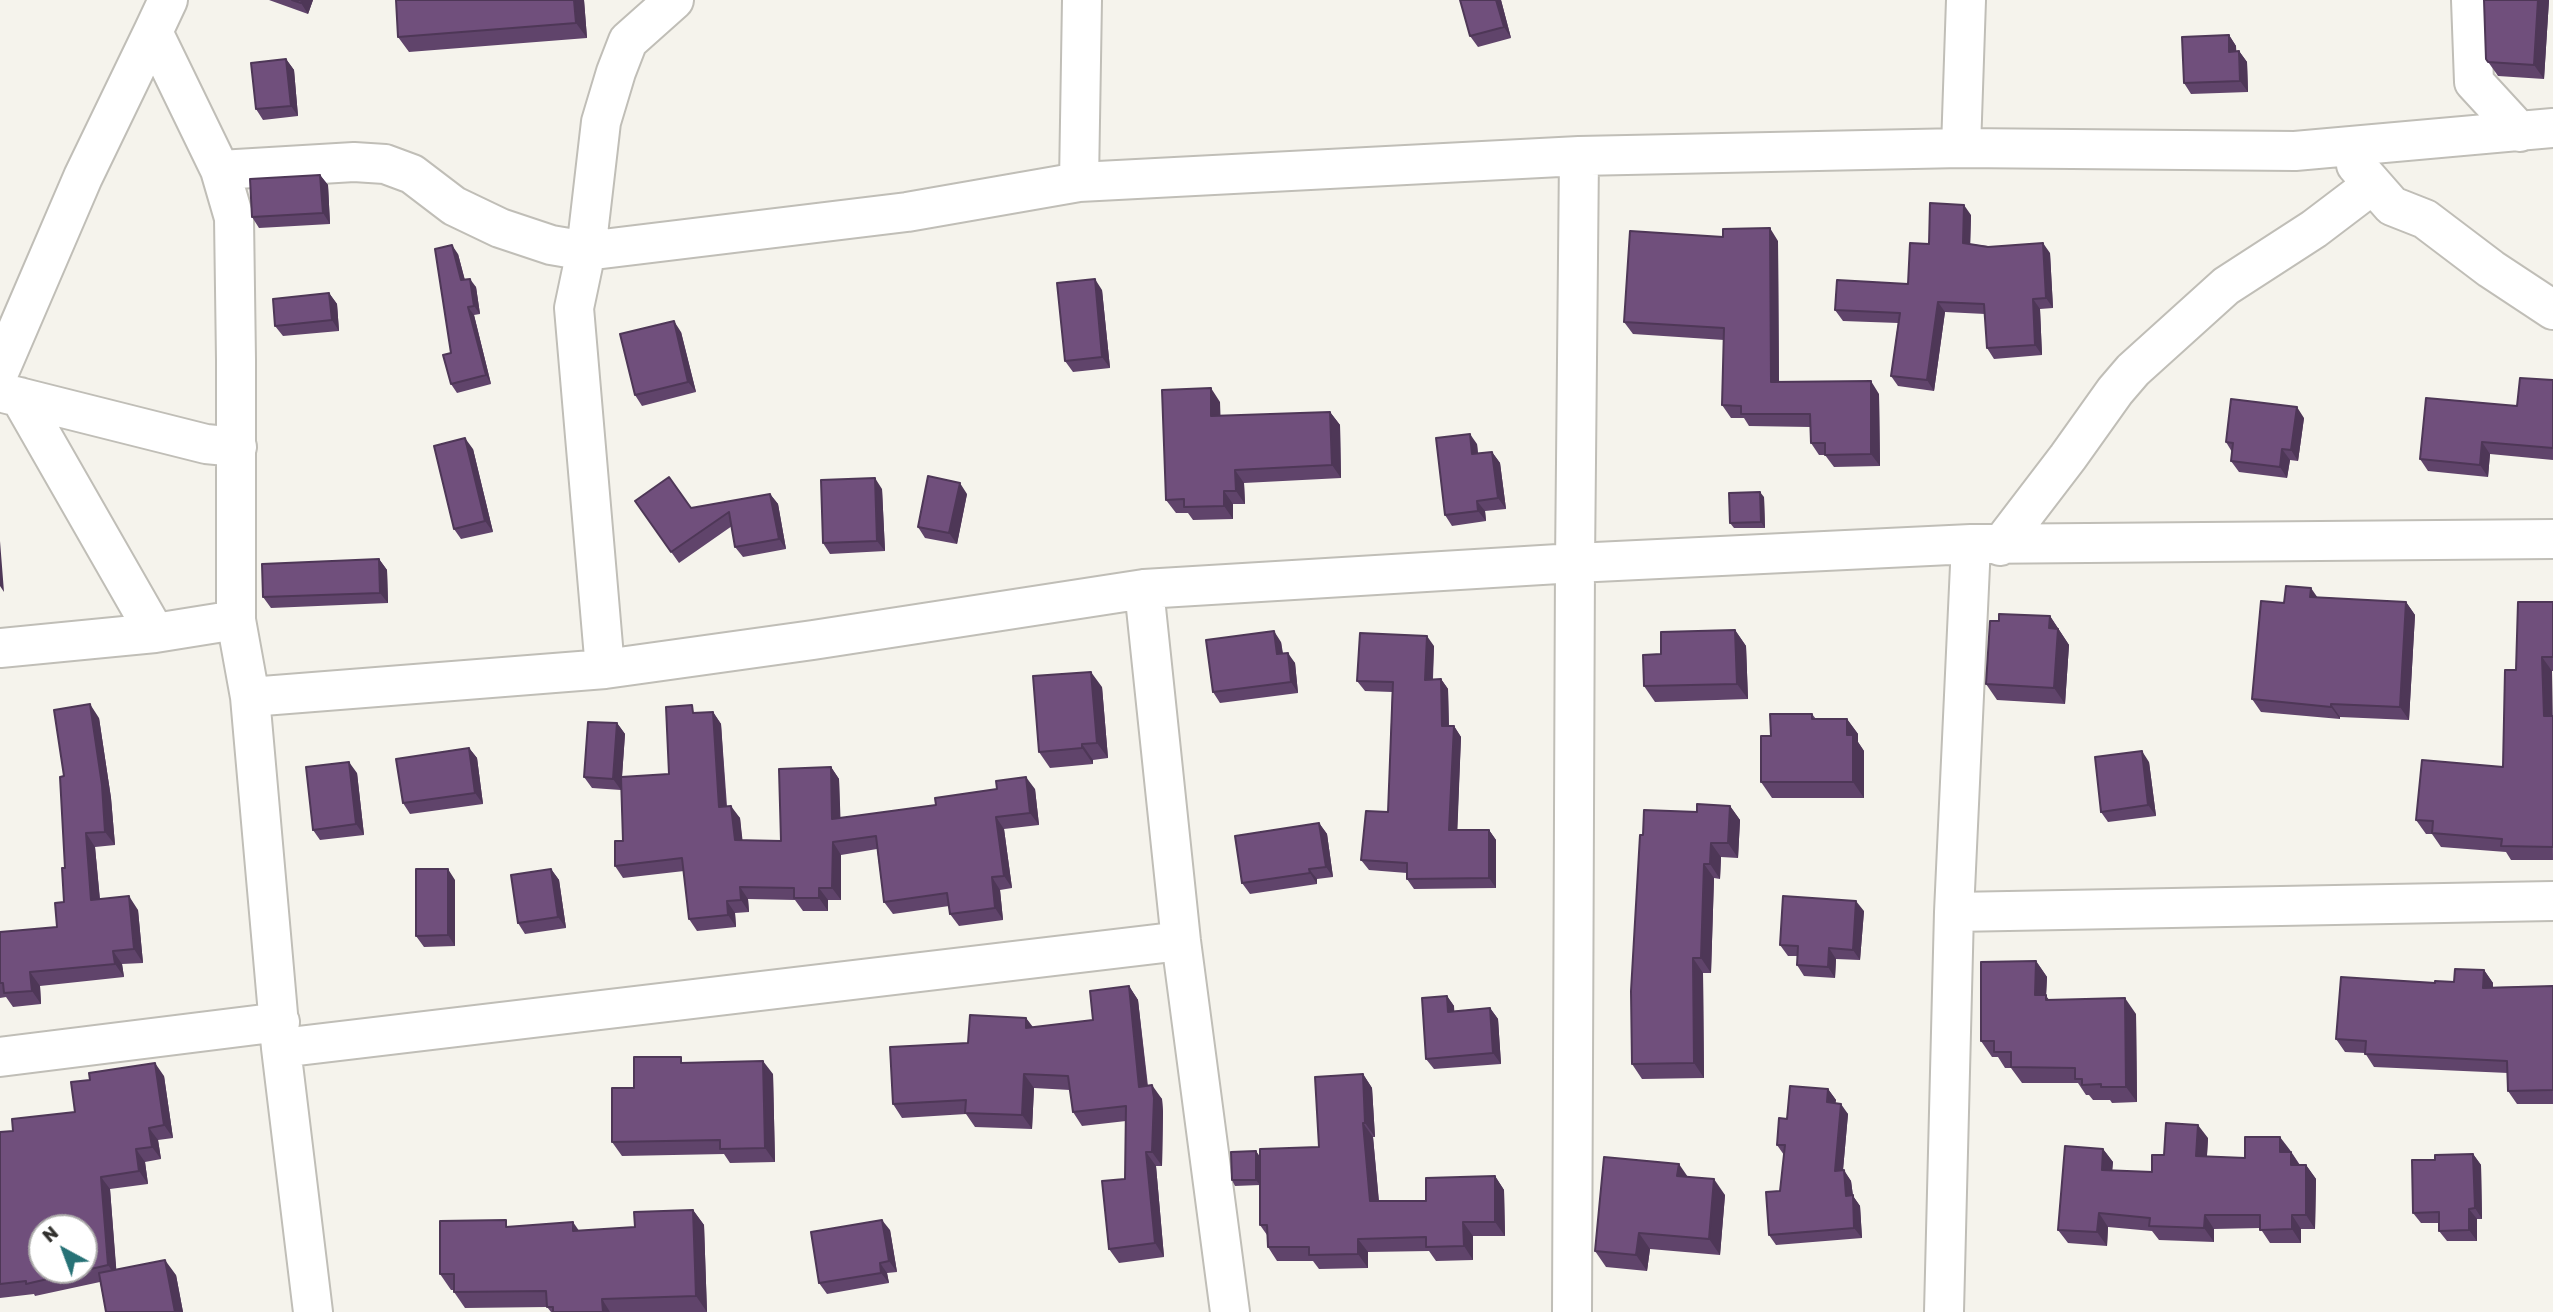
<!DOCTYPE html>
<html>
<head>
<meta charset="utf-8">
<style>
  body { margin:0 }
  #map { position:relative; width:2553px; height:1312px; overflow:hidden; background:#f5f3ec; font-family:Rubik,sans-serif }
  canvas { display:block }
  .north { position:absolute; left:28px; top:1214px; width:70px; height:70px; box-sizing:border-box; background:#fff; border:2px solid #adacab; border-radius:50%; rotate:319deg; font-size:19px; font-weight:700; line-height:28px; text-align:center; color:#31302d }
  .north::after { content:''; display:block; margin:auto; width:24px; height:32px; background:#277276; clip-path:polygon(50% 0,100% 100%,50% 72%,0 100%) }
</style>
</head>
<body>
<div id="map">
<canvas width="2553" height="1312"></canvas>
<div class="north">N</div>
</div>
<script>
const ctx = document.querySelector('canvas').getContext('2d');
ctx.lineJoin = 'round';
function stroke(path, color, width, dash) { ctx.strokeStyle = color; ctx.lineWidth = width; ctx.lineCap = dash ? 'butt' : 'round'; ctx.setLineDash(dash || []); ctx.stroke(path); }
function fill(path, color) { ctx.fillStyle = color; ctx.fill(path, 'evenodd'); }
const minor = new Path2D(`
  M168,0L153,32L220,170L234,218L236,360V620L250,697L281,1048L313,1312
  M2471,0L2474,82L2520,132
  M1961,148L1966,0
  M2356,165L2392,206L2425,219L2491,269L2553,310
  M220,170L354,162L385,164L412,174L454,206L500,228L551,245L586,251L907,212L1079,182L1579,156L1961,148L2295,151L2553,128
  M1079,182L1082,0
  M0,370L83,177L153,32
  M7,394L206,444L237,447
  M20,397L155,633
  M2000,546L2068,457L2115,391L2133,370L2226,286L2314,229L2372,185
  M1144,589L1181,941L1230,1312
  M0,648L155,633L236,620
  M605,669L574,308L586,251L601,122L616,72L628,41L674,0
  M250,697L605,669L813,640L1144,589L1575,563L1971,544L2553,539
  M1954,912L2553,901
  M281,1048L1181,941
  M0,1057L280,1022
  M1572,1312L1575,563L1579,156
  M1944,1312L1954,912L1971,544`);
const wall = new Path2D(`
  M269,0H313L308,14Z
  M396,0H584L587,38L409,52L398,37Z
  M1460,0H1501L1511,38L1478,47L1470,36Z
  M2484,0H2549L2544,79L2498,76L2496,73L2486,59Z
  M2229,35L2236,46V51H2239L2247,62L2248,92L2191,94L2184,83Z
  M286,59L294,70L298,116L263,120L256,109Z
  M320,175L328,185L330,224L259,228L252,217Z
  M1971,215L1970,244L2050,253L2053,308L2040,309L2042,355L1994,359L1987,348L1985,314L1945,312L1934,391L1898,386L1891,376L1898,323L1843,321L1835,310L1908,284L1929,244Z
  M1778,241L1779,382L1879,394L1880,466L1834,467L1825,455H1819L1811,443L1810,427L1749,426L1744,418H1731L1722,405L1724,340L1633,334L1624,322Z
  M458,254L465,280L476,287L480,314L474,315L491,384L457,393L451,384V353Z
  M1102,290L1110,368L1073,372L1065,361Z
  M329,293L337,304L339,331L283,336L275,326Z
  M681,332L696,392L642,406L635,395Z
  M2553,380V460L2490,454L2488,477L2428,471L2420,459L2517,406Z
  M1220,402V416L1330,412L1340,425L1341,478L1244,483L1245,504H1233V519L1193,520L1188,513H1176L1166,500Z
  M2304,418L2298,461L2290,460L2287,478L2239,472L2231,461L2232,452L2226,442Z
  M1477,444L1478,454L1492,452L1500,463L1506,509L1485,511L1486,521L1452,526L1445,515Z
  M473,449L493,532L461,539L454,529Z
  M882,489L885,551L830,554L823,543Z
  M770,494L778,504L786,549L743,557L735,547L732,526L679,563L635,501L691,508Z
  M967,494L957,544L925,538L918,527Z
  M1764,497L1765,528H1734L1730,523Z
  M379,559L387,570L388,603L271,608L263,597Z
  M2318,597L2406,602L2415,615L2409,720L2340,717V719L2261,712L2252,699L2284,603Z
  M2553,602V671H2552L2553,860H2511L2506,852L2441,847L2432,834H2426L2416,820L2503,767L2516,670Z
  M2050,616L2069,645L2065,704L1997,700L1986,684L1999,621Z
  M1735,630L1746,646L1748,699L1655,702L1644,686L1661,654Z
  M1281,642L1283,653L1295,663L1298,693L1220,703L1213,692Z
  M1434,646L1433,679H1441L1448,689L1449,726H1454L1461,737L1457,830H1489L1496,840V888L1414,889L1407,879V873L1369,870L1361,860L1388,812L1392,692L1365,691L1357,681Z
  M1102,687L1108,758L1093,760V764L1050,768L1039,752Z
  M713,712L721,724L727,806L740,818L742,840L781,841L831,767L839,779L840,818L936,805L1035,789L1039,825L1004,829L1012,888L1000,890L1003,920L959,926L950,914L949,906L893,914L884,902L877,849L841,855V900H828V911H803L795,900L748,899L749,912L735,913L736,927L697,931L689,919L684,871L623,878L615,866L623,841L621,790L592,788L584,777L617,723L625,734L622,777L669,774L697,713Z
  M1812,714L1816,719H1847L1858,734V742L1864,751V798H1772L1761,782Z
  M99,718L111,798L115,845L95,847L100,899L138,910L143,963L122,964L124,977L40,986L41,1004L13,1007L6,997L0,998V932L57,927L64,902L65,868L64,776Z
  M469,748L477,758L483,804L410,814L403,803Z
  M2149,762L2156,816L2108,822L2101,812Z
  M357,773L364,835L320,840L313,830Z
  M1730,806L1740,820L1738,858L1721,857L1720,879L1714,878L1711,973H1703L1704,1078L1642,1079L1632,1064L1643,835Z
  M1319,823L1327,834L1333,877L1317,879V884L1250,894L1242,883Z
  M551,869L559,880L566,928L525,934L518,923Z
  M455,880V946L424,947L416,936Z
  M1864,911L1860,960L1836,959L1835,978L1804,976L1797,965V956H1788L1780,945Z
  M2036,961L2047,977L2046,996L2049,1000L2136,1014L2137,1102L2112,1103L2110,1100H2093L2089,1095H2086L2078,1083H2022L2011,1068H2005L1998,1057H1992L1981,1041Z
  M2484,970L2493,983V987L2553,986V1104H2517L2508,1091V1073L2374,1067L2365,1053L2345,1052L2336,1039L2454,982Z
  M1129,986L1138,1000L1148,1086L1162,1099L1163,1112L1162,1166H1156L1164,1257L1119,1263L1109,1249L1125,1179L1126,1121L1082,1126L1073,1112L1070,1090L1034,1088L1032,1129L975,1127L966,1114L902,1118L893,1104L968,1043L1026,1018L1033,1027L1093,1020Z
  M1447,996L1454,1006V1011L1490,1008L1498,1019L1501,1064L1434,1069L1426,1059Z
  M685,1063L773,1074L775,1162L730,1163L724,1154L622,1156L612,1142L634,1088Z
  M1363,1074L1372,1088L1375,1137H1373L1379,1201H1426L1495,1176L1504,1190L1505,1236H1473V1260L1436,1261L1429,1251L1368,1252V1268L1319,1269L1313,1261H1277L1268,1247L1267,1235L1260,1225V1185L1235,1186L1232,1180L1256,1151L1260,1157L1319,1147Z
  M164,1076L173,1138L158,1140L161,1159L145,1162L148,1184L110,1189L116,1269L176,1275L183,1312H106L100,1282L35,1296L34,1294L0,1298V1132L13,1131L75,1112Z
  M1828,1089L1836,1100L1835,1103L1848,1114L1843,1170L1851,1181L1853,1196L1860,1206L1862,1238L1776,1245L1769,1235L1780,1191L1784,1155L1777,1145L1787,1119Z
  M2208,1138L2207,1156L2245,1158L2290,1150L2300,1165H2306L2316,1179L2315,1229H2301V1243H2270L2260,1228L2214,1229V1242L2159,1240L2152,1231L2108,1227L2107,1246L2068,1243L2058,1230L2103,1149L2113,1162L2112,1171L2152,1172Z
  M2473,1154L2481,1165L2482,1219H2477V1241H2447L2439,1231V1223H2421L2413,1213L2435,1160Z
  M1688,1177L1725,1195L1720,1255L1650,1249L1647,1271L1606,1267L1595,1251Z
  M693,1210L704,1225L707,1312H551L547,1307L465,1308L454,1292V1290H451L440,1274L511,1227L579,1231L635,1227Z
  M890,1230L897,1272L887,1273L889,1283L827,1294L819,1283Z`);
const shadedWall = new Path2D(`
  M302,0H313L308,14L301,3Z
  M574,0H584L587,38L576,23Z
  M1496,0H1501L1511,38L1504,27Z
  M2538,0H2549L2544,79L2534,65Z
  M2229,35L2236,46L2237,62L2229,52Z
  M2239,51L2247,62L2248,92L2240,81Z
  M286,59L294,70L298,116L291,106Z
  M320,175L328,185L330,224L323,213Z
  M1964,205L1971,215L1970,253L1963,243Z
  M1770,228L1778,241L1779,395L1771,382Z
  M2043,243L2050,253L2053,308L2046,298Z
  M452,245L458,254L467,289L461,280Z
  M470,279L476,287L480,314L474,306Z
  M1095,279L1102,290L1110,368L1102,357Z
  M329,293L337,304L339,331L332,320Z
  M2033,299L2040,309L2042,355L2035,345Z
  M1938,302L1945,312L1934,391L1927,380Z
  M468,307L474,315L491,384L486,375Z
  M674,321L681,332L696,392L688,382Z
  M1871,381L1879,394L1880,466L1871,454Z
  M1211,388L1220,402L1221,429L1211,416Z
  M2297,407L2304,418L2298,461L2291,450Z
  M1330,412L1340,425L1341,478L1332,465Z
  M1470,434L1477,444L1479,465L1472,454Z
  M465,438L473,449L493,532L485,521Z
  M2482,442L2490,454L2488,477L2480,465Z
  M2282,449L2290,460L2287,478L2280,467Z
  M1492,452L1500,463L1506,509L1498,498Z
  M1235,470L1244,483L1245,504L1236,491Z
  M875,478L882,489L885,551L877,541Z
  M960,483L967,494L957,544L949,533Z
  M1224,491L1233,504V519L1224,506Z
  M1760,492L1764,497L1765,528L1761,522Z
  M770,494L778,504L786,549L779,539Z
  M1477,501L1485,511L1486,521L1478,511Z
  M0,541L4,592L0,586Z
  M379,559L387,570L388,603L380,593Z
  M2311,588L2320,601L2310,597Z
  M2406,602L2415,615L2409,720L2400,707Z
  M2050,616L2069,645L2065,704L2054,688L2049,628Z
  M1735,630L1746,646L1748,699L1737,684Z
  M1274,631L1281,642L1284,665L1277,654Z
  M1427,636L1434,646L1432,690L1425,680Z
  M1288,653L1295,663L1298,693L1291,682Z
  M2542,657L2552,671L2553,729L2544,716Z
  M1091,672L1102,687L1108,758L1097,743Z
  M1441,679L1448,689L1449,736L1442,726Z
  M90,704L99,718L111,798L115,845L105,832Z
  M2331,704L2340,717V719L2331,707Z
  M713,712L721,724L727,819L719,807Z
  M1847,719L1858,734V742L1864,751V798L1853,782L1847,735Z
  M617,723L625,734L621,790L613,779Z
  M1454,726L1461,737L1457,840L1449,830Z
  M1082,744L1093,760V764L1082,748Z
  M469,748L477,758L483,804L475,793Z
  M2142,751L2149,762L2156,816L2148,805Z
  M349,762L357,773L364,835L356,824Z
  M831,767L839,779L841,831L832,819Z
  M1026,777L1035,789L1039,825L1030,813Z
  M731,806L740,818L744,853L735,840Z
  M1730,806L1740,820L1738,858L1728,843Z
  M996,817L1004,829L1012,888L1004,876Z
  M1319,823L1327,834L1333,877L1326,867Z
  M1489,830L1496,840V888L1489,878Z
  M86,833L95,847L101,913L91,900Z
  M833,842L841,855V900L832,888Z
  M1711,843L1721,857L1720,879L1710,864Z
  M1704,864L1714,878L1711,973L1701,958Z
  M448,869L455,880V946L448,935Z
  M551,869L559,880L566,928L558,917Z
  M1309,869L1317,879V884L1310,873Z
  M992,877L1000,890L1003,920L995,908Z
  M740,887L748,899L749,912L741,900Z
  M819,888L828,900V911L819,898Z
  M129,896L138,910L143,963L134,949Z
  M727,901L735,913L736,927L728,915Z
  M1856,901L1864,911L1860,960L1853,950Z
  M1829,948L1836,959L1835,978L1828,967Z
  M113,951L122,964L124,977L115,964Z
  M1693,958L1703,973L1704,1078L1694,1063Z
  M2036,961L2047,977L2046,996L2057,1010L2035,995Z
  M2484,970L2493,983L2492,1001L2483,988Z
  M30,972L40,986L41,1004L32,991Z
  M1129,986L1138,1000L1149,1101L1139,1087Z
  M1447,996L1454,1006L1455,1022L1448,1012Z
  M2125,998L2136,1014L2137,1102L2126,1087Z
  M1490,1008L1498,1019L1501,1064L1493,1053Z
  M1026,1018L1036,1032L1026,1028Z
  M763,1061L773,1074L775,1162L765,1148Z
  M155,1063L164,1076L173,1138L164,1125Z
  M1024,1074L1034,1088L1032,1129L1022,1115Z
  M1363,1074L1372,1088L1375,1137L1365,1123Z
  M1152,1085L1162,1099L1163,1112L1162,1166L1152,1152Z
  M1828,1089L1836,1100L1834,1113L1827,1102Z
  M1841,1104L1848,1114L1842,1181L1835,1171Z
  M1363,1123L1373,1137L1380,1215L1370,1201Z
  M2198,1125L2208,1138L2206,1170L2196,1156Z
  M149,1128L158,1140L161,1159L152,1147Z
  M2280,1137L2290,1150L2289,1166L2280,1152Z
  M136,1149L145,1162L148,1184L139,1171Z
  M2103,1149L2113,1162L2111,1184L2102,1170Z
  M1256,1151L1260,1157V1185L1256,1180Z
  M1146,1152L1156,1166L1164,1257L1155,1243Z
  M2291,1152L2300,1166L2291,1165Z
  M2473,1154L2481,1165L2482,1219L2475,1208Z
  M1679,1164L1690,1180L1677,1176Z
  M2306,1165L2316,1179L2315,1229L2306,1215Z
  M1844,1170L1851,1181L1853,1196L1860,1206L1862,1238L1854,1228L1846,1196Z
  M1495,1176L1504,1190L1505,1236L1495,1222Z
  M101,1177L110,1189L117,1278L108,1265Z
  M1714,1179L1725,1195L1720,1255L1709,1239Z
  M2469,1209L2477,1219V1241L2469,1230Z
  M693,1210L704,1225L707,1312L696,1296Z
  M2099,1213L2108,1227L2107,1246L2097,1232Z
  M2205,1215L2214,1229V1242L2204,1228Z
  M2292,1215L2301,1229V1243L2292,1229Z
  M882,1220L890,1230L897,1272L889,1261Z
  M573,1222L584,1238L573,1231Z
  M1463,1222L1473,1236V1260L1464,1246Z
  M1639,1233L1650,1249L1647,1271L1636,1255Z
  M1358,1239L1368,1252V1268L1358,1254Z
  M165,1260L176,1275L183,1312H175Z
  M880,1263L887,1273L889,1283L881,1273Z
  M602,1299L610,1312H603Z`);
const building = new Path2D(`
  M292,0H302L301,3Z
  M396,0H574L576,23L398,37Z
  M1460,0H1496L1504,27L1470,36Z
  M2484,0H2538L2534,65L2488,62L2486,59Z
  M2229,35V52L2239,51L2240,81L2184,83L2182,37Z
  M286,59L291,106L256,109L251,63Z
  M320,175L323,213L252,217L250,179Z
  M1930,203L1964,205L1963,243L1988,247L2043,243L2046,298L2033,299L2035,345L1987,348L1984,304L1938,302L1927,380L1891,376L1900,313L1835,310L1837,280L1908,284L1910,243L1929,244Z
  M1770,228L1771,382L1871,381V454L1825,455V443H1811L1810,414H1741V406L1722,405L1724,328L1624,322L1630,231L1723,237V229Z
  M452,245L461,280L470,279L474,306L468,307L486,375L451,384L443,355L451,353L435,249Z
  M1095,279L1102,357L1065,361L1057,283Z
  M329,293L332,320L275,326L273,299Z
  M674,321L688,382L635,395L620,334Z
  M2520,378L2553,380V448L2482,442L2480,465L2420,459L2426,398L2517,406Z
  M1211,388V416L1330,412L1332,465L1235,470L1236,491H1224V506L1184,507V499L1166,500L1162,390Z
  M2231,399L2297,407L2291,450L2282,449L2280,467L2231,461L2233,443L2226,442Z
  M1470,434L1472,454L1492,452L1498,498L1477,501L1478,511L1445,515L1436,438Z
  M465,438L485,521L454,529L434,446Z
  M928,476L960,483L949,533L918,527Z
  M669,477L691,508L770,494L779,539L735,547L729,512L671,552L635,501Z
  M875,478L877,541L823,543L821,480Z
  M1760,492L1761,522L1730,523L1729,493Z
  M379,559L380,593L263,597L262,564Z
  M2286,586L2311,588L2310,597L2406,602L2400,707L2331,704V707L2252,699L2261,601L2284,603Z
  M2518,602H2553V657H2542L2544,716H2553V847L2501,846L2502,839L2432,833L2433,821L2416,820L2422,760L2503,767L2505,670H2516Z
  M1999,614L2050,616L2049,628L2058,629L2054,688L1986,684L1990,621H1999Z
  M1735,630L1737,684L1644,686L1643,655L1661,654V632Z
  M1274,631L1277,654L1288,653L1291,682L1213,692L1206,640Z
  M1360,633L1427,636L1425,680L1441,679L1442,726H1454L1449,830H1489V878L1407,879V863L1361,860L1366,811L1388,812L1393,682L1357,681Z
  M1091,672L1097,743L1082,744V748L1039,752L1033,676Z
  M90,704L102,785L105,832L86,833L91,900L129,896L134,949L113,951L115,964L30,972L32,991L4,993L3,983H0V932L57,927L55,903L64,902L62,868H65L60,777L64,776L54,710Z
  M692,705L693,713L713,712L719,807L731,806L735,840L781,841L779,769L831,767L832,819L936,805L935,798L997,789L996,781L1026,777L1030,813L996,817L1004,876L992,877L995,908L950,914L947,893L884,902L876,836L833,842L832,888H819V898H794V888L740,887L741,900L727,901L728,915L689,919L682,858L615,866V841H623L621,777L669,774L666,707Z
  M1770,714H1812V719H1847V735H1853V782H1761V736H1771Z
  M588,722L617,723L613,779L584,777Z
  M469,748L475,793L403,803L396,759Z
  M2142,751L2148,805L2101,812L2095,757Z
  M349,762L356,824L313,830L306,767Z
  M1697,804L1730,806L1728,843H1711L1710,864H1704L1701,958H1693L1694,1063L1632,1064L1631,991L1640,835H1643L1644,810L1697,812Z
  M1319,823L1326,867L1309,869L1310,873L1242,883L1235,836Z
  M416,869H448V935L416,936Z
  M551,869L558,917L518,923L511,875Z
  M1783,896L1856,901L1853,950L1829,948L1828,967L1797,965L1798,946L1780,945Z
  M2036,961L2035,995H2046V1000L2125,998L2126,1087H2101V1084L2082,1085V1079H2075V1068L2011,1067V1052H1994V1041H1981V962Z
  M2455,969L2484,970L2483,988L2553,986V1090L2508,1091L2507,1061L2365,1054L2366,1041L2336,1039L2341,977L2435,983V981L2454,982Z
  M1129,986L1139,1087L1152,1085L1154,1098L1152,1152H1146L1155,1243L1109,1249L1102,1181L1125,1179L1126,1106L1073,1112L1068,1076L1024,1074L1022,1115L965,1113L966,1100L893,1104L890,1047L968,1043L970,1015L1026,1018V1028L1093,1020L1090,991Z
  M1447,996L1448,1012L1490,1008L1493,1053L1426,1059L1422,998Z
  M634,1057H681V1063L763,1061L765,1148L720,1149V1140L612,1142V1088H634Z
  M155,1063L164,1125L149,1128L152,1147L136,1149L139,1171L101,1177L108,1265L26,1284V1281L0,1284V1132L13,1131L12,1119L75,1112L71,1082L90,1080L89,1073ZM42,1228H84V1270H42Z
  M1363,1074L1365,1123H1363L1370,1201H1426V1178L1495,1176V1222H1463L1464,1246L1426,1247V1237L1358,1239V1254L1309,1255V1247H1268L1267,1225H1260V1149L1319,1147L1315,1077Z
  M1790,1086L1828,1089L1827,1102L1841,1104L1835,1171L1844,1170L1846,1196L1853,1195L1854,1228L1769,1235L1766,1192L1780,1191L1785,1145H1777L1779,1118L1787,1119Z
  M2166,1123L2198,1125L2196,1156L2245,1158V1137H2280V1152H2291V1165H2306V1215H2292V1229L2260,1230V1215H2205L2204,1228L2149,1226L2150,1218L2099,1213L2097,1232L2058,1230L2065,1146L2103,1149L2102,1170L2152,1172V1155H2164Z
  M1256,1151V1180H1232L1231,1152Z
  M2473,1154L2475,1208L2469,1209V1230L2439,1231V1212L2413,1213L2412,1160H2435V1155Z
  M1604,1157L1679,1164L1677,1176L1714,1179L1709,1239L1639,1233L1636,1255L1595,1251Z
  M693,1210L696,1296L602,1299L603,1312H553V1307H547L546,1291L454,1292V1274H440V1221L506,1220V1227L573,1222V1231L635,1227L634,1212Z
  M882,1220L889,1261L880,1263L881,1273L819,1283L811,1232Z
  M165,1260L175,1312H106L99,1273Z`);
stroke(minor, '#c0beb7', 42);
stroke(minor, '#fff', 38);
fill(wall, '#60446b');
fill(shadedWall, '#4e3757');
fill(building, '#704f7c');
stroke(building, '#4e3757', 2);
</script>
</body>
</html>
